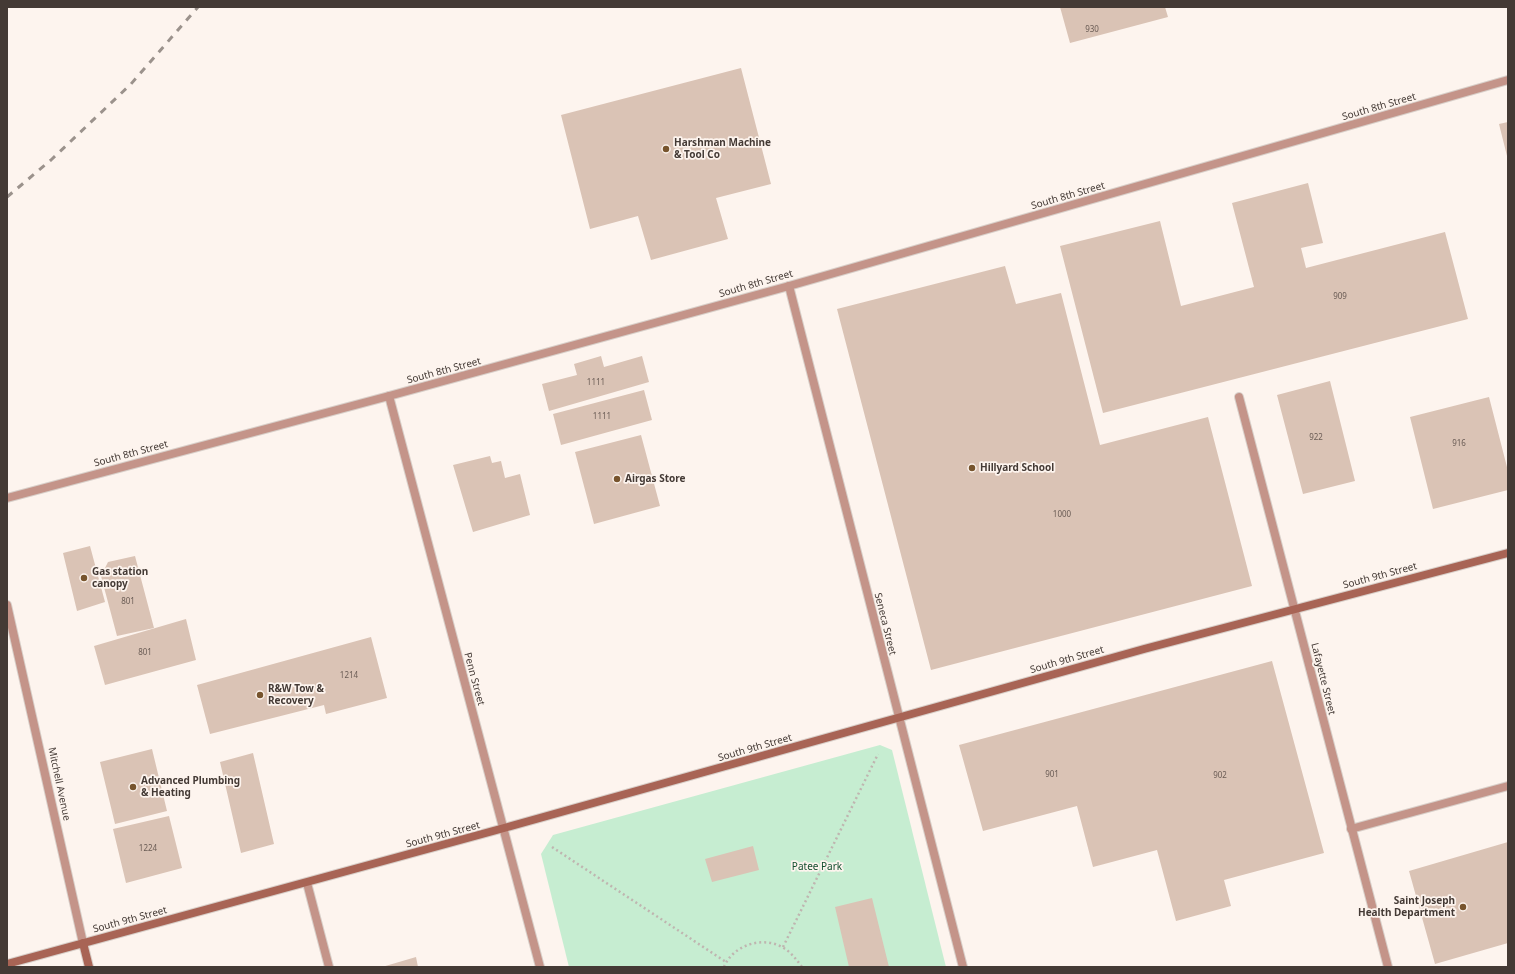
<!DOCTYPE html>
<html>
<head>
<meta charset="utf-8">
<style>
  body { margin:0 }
  #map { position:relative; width:1515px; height:974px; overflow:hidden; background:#fdf4ee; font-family:"Noto Sans",sans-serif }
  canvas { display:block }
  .frame { position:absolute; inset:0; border:8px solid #443a35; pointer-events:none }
</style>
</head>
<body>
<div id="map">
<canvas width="1515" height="974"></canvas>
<div class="frame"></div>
</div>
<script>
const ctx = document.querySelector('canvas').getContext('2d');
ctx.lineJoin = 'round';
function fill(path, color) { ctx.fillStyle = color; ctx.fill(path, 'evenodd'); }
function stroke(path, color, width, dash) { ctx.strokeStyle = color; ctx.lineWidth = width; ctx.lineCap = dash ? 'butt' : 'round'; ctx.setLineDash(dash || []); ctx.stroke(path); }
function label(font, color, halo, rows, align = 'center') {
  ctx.font = font + ' "Noto Sans",sans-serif'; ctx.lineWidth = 3.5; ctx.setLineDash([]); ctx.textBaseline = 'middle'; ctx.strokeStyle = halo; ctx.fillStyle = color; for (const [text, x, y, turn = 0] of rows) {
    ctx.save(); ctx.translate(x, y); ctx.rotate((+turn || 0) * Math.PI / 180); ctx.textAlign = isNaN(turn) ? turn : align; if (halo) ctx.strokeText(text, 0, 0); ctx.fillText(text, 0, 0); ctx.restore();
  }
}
const green = new Path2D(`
  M880,745L892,750L946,967H569L541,854L553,835Z`);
const building = new Path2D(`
  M1060,7H1165L1168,17L1070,43Z
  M741,68L771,184L716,198L728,239L651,260L638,216L590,229L561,115Z
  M1508,122V156H1507L1499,124Z
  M1308,183L1323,243L1301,248L1306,268L1445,232L1468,319L1103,413L1060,246L1160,221L1181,306L1254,287L1232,203Z
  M1005,266L1016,304L1061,293L1100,445L1208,417L1252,586L931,670L837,309Z
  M601,356L604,367L642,356L649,382L549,411L542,384L577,375L574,364Z
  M1330,381L1355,481L1303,494L1277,395Z
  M644,390L652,420L561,445L553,414Z
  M1489,397L1508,471V490L1433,509L1410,417Z
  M641,435L660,506L594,524L575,452Z
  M490,456L492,463L501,461L505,478L520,474L530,515L473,532L453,465Z
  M90,546L105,602L77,611L63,553Z
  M135,556L154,628L117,636L101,576L108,562Z
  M186,619L196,660L105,685L94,646Z
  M371,637L387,698L326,714L324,705L210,734L197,685Z
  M1272,661L1324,853L1224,880L1231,906L1176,921L1157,850L1093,867L1077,806L983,831L959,745Z
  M152,749L167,811L115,824L100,762Z
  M253,753L274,844L241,853L220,762Z
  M169,816L182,868L126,883L113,829Z
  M1508,842V943L1435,964L1409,871Z
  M753,846L759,870L712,882L705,859Z
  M872,898L889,967H849L835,907Z
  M416,957L418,967H382Z`);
const path = new Path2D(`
  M552,847L726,962
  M783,947L878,754
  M724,967C733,945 762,936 782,947C791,952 796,959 802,967`);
const service = new Path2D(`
  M1351,829L1508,786
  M307,883L329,967`);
const minor = new Path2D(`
  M789,286L963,967
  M389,396L540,967
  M1239,397L1388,967`);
const tertiary = new Path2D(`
  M7,498L389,396L789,286L1508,80
  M7,605L83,943`);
const secondary = new Path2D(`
  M83,943L89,967
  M7,964L504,828L1144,649L1508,553`);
const rail = new Path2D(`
  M7,197L51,160L131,84L198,7`);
const markers = [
  [666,149,4,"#77542d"],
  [972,468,4,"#77542d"],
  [617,479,4,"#77542d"],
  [84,578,4,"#77542d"],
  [260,695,4,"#77542d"],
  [133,787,4,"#77542d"],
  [1463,907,4,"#77542d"]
];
const numberNames = [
  ["930",1092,30],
  ["909",1340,297],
  ["1111",596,383],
  ["1111",602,417],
  ["922",1316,438],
  ["916",1459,444],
  ["1000",1062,515],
  ["801",128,602],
  ["801",145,653],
  ["1214",349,676],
  ["901",1052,775],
  ["902",1220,776],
  ["1224",148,849]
];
const streetNames = [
  ["South 8th Street",1379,107,-16],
  ["South 8th Street",1068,196,-16],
  ["South 8th Street",756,284,-16],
  ["South 8th Street",444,371,-15],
  ["South 8th Street",131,454,-15],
  ["South 9th Street",1380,576,-15],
  ["Seneca Street",885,624,76],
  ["South 9th Street",1067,660,-16],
  ["Penn Street",474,679,75],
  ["Lafayette Street",1323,679,76],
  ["South 9th Street",755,748,-16],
  ["Mitchell Avenue",59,784,78],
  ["South 9th Street",443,835,-15],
  ["South 9th Street",130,920,-15]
];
const poiNames = [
  ["Harshman Machine",674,143],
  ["& Tool Co",674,155],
  ["Hillyard School",980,468],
  ["Airgas Store",625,479],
  ["Gas station",92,572],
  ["canopy",92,584],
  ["R&W Tow &",268,689],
  ["Recovery",268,701],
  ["Advanced Plumbing",141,781],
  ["& Heating",141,793],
  ["Saint Joseph",1455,901,"right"],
  ["Health Department",1455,913,"right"]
];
const parkNames = [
  ["Patee Park",817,867]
];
fill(green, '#c6edd1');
fill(building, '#dac3b5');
stroke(service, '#d8cfc9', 10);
stroke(minor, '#d8cfc9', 10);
stroke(tertiary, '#d8cfc9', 10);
stroke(secondary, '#d8cfc9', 10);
stroke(path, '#bfb5b0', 2.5, [2, 3]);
stroke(service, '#c49489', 8);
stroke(minor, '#c49489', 8);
stroke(tertiary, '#c49489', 8);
stroke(secondary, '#a86455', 8);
stroke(rail, '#9b928c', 3, [7, 7]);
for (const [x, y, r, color] of markers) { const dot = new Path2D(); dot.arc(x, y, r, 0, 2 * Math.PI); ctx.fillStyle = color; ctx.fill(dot); stroke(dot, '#fdf4ee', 1.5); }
label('8px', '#6a5c55', null, numberNames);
label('10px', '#443a35', '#fdf4ee', streetNames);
label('bold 10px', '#443a35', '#fdf4ee', poiNames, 'left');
label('10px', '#124e2d', '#fdf4ee', parkNames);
</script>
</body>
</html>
